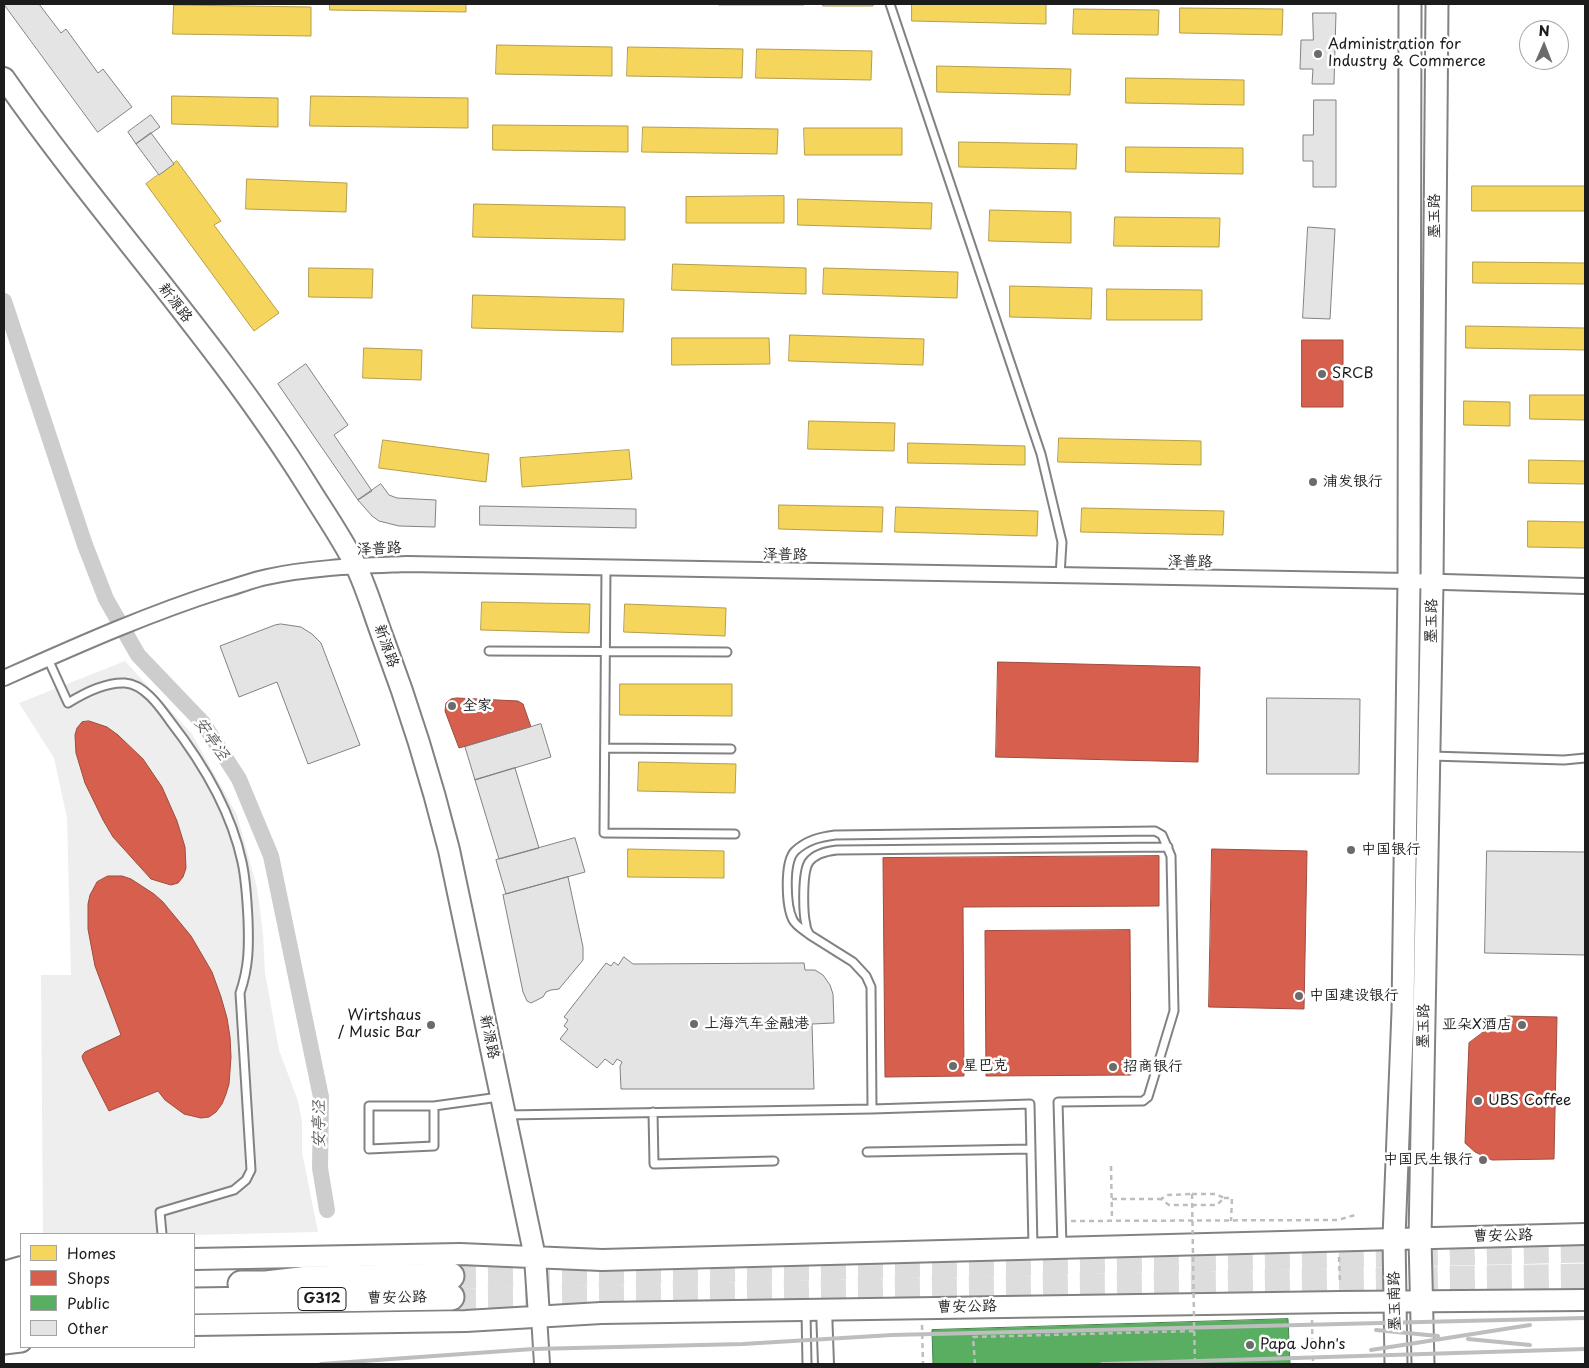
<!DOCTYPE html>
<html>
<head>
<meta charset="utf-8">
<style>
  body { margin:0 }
  #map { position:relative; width:1589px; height:1368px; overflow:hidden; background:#fff; font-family:"Playpen Sans",sans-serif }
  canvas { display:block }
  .frame { position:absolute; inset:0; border:5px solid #1c1c1c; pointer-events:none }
  .legend { position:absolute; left:20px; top:1233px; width:175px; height:115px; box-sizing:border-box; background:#fff; border:1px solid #a4a4a4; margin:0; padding:6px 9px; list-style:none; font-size:15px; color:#1c1c1c }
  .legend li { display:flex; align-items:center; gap:10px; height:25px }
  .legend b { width:25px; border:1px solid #a4a4a4 }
  .north { position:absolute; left:1519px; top:20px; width:50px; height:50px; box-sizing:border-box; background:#fff; border:1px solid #a4a4a4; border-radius:50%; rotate:1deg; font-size:14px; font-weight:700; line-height:20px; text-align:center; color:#1c1c1c }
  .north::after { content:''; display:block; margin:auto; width:18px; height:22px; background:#6b6b6b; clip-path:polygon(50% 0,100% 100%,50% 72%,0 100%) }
</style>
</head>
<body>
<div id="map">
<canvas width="1589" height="1368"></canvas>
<div class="frame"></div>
<ul class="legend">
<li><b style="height:14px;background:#f6d55c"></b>Homes</li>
<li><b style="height:14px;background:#d6604d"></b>Shops</li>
<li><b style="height:14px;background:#5aae61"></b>Public</li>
<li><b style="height:14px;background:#e4e4e4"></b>Other</li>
</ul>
<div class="north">N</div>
</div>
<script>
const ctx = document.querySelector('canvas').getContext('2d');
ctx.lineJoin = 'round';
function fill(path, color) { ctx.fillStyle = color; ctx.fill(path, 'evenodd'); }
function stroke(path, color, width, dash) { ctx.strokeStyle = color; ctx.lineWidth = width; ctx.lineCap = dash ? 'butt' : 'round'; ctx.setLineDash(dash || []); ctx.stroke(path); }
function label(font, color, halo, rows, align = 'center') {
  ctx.font = font + ' "Playpen Sans","LXGW WenKai TC",sans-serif'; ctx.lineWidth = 5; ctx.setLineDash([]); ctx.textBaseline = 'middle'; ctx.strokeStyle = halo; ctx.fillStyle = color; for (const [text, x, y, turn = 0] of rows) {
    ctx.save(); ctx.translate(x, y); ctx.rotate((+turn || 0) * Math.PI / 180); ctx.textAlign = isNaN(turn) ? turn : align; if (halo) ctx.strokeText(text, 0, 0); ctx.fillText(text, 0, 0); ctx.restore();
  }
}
const built = new Path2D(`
  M125,661L192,734L237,815L257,888L263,933L265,973L279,1050L298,1101L302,1122V1152L318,1232L194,1235L43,1234L41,975H71L67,818L54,758L19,703Z`);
const homes = new Path2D(`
  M330,4H466V12L330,10Z
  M719,4H804V5H719Z
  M823,4H873V6H823Z
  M912,4H1046V24L912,21Z
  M174,5L311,7V36L173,34Z
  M1180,8L1283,9L1282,35L1180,33Z
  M1074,9L1159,10L1158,35L1073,34Z
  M497,45L612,47V76L496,74Z
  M628,47L743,49L742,78L627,76Z
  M757,49L872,51L871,80L756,78Z
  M937,66L1071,69L1070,95L937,92Z
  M1126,78L1244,80V105L1126,103Z
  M172,96L278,98V127L172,124Z
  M311,96L468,98V128L310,126Z
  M493,125L628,126V152L493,150Z
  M643,127L778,129L777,154L642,152Z
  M804,128H902V155H805Z
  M959,142L1077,144L1076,169L959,167Z
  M1126,147L1243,148V174L1126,172Z
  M177,161L221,221L214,225L279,313L254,331L146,184Z
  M247,179L347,183L346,212L246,209Z
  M1472,186H1585V211H1472Z
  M784,196V223H686V197Z
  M798,199L932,203L931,229L798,225Z
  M474,204L625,207V240L473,237Z
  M990,210L1071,212V243L989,241Z
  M1115,217L1220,218L1219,247L1114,246Z
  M1473,262L1585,263V284L1473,283Z
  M673,264L806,268V294L672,290Z
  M309,268L373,269L372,298L309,297Z
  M824,268L958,272L957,298L823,294Z
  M1010,286L1092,288L1091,319L1010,317Z
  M1107,289L1202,290V320H1107Z
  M473,295L624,299L623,332L472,328Z
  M1466,326L1585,328V350L1466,348Z
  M790,335L924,339L923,365L789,361Z
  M672,338H769L770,364L672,365Z
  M364,348L422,350L421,380L363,378Z
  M1530,395H1585V420L1530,419Z
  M1464,401L1510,402V426L1464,425Z
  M809,421L895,423L894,451L808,449Z
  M1059,438L1201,441V465L1058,462Z
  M383,440L489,454L486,482L379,468Z
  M908,443L1025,446V465L908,463Z
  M629,450L632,479L522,487L520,458Z
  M1529,460L1585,461V484L1529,483Z
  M779,505L883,507L882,532L779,529Z
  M896,507L1038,511L1037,536L895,532Z
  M1082,508L1224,511L1223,535L1081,532Z
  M1528,521L1585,522V548L1528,547Z
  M482,602L590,604L589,633L481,630Z
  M625,604L726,608L725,636L624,632Z
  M620,684H732V716L620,715Z
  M639,762L736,764L735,793L638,791Z
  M628,849L724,851V878L628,877Z`);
const shops = new Path2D(`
  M1302,340H1343V407H1302Z
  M998,662L1200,667L1198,762L996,757Z
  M457,698L518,701L523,704L531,727L459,748L445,711L446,703L451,699Z
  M89,721L107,727L118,735L143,759L162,787L177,821L185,847L186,868L183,877L178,883L171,885L151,879L113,837L103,820L85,783L76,753L75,735L77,728L82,722Z
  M1212,849L1307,851L1304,1009L1209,1007Z
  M1159,856V906L963,907L964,1076L885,1077L883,858Z
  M108,876H122L131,879L154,894L163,902L191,936L212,972L221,997L227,1018L230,1037L231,1057L229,1084L226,1094L222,1104L216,1112L209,1117L201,1118L184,1114L165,1100L158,1091L109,1111L83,1060L82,1056L85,1052L121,1035L95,966L88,929V904L90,895L97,882Z
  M1130,930L1131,1075L986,1076L985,931Z
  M1505,1016L1557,1017L1554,1159L1492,1160L1475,1152L1465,1143L1469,1043Z`);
const public = new Path2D(`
  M1288,1319L1290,1364H933L932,1330Z`);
const canal = new Path2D(`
  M4,301L85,545L106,599L138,655L203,723L239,779L271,856L321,1097L320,1168L327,1210`);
const building = new Path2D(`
  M4,4H39L61,33L66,29L98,73L103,69L132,107L98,132Z
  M1313,13H1336L1334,84H1312L1313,69H1300L1301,40H1313Z
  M1314,100H1336V187H1313V161H1303V135H1313Z
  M151,115L160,127L136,144L128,132Z
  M151,133L174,164L159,175L136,144Z
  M1308,227L1335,229L1330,319L1303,318Z
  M306,364L348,425L334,435L372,491L358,500L278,384Z
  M381,484L389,495L397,498L436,500L435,527L399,526L379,521L372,516L358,500Z
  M480,506L636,509V528L480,525Z
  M281,624L301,627L312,634L321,643L360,745L308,764L277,682L239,697L220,646L275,625Z
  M1267,698L1360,699L1359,774H1267Z
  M541,724L551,757L475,780L465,747Z
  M515,768L539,848L499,859L475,780Z
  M575,838L585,872L506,894L496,860Z
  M1487,851L1585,852V955L1485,953Z
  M568,877L583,947V960L559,989L551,990L546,992L543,997L531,1003L527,1001L523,992L503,895Z
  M624,957L633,964L804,963L805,970H815L823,975L830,985L833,994L834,1023L812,1024L814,1089H621L620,1066L622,1062L617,1059L613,1065L605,1059L597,1068L560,1039L568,1029L564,1026L568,1020L564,1017L606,963L611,966L614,962L618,965Z`);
const highwayTunnel = new Path2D(`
  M451,1276L1585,1250
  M451,1297L1585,1276`);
const path = new Path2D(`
  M1111,1166L1112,1220
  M1192,1194H1216L1224,1198L1217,1205H1169L1161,1199L1168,1195Z
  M1224,1198H1232L1231,1221
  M1112,1199H1161
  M1071,1221L1338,1220L1355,1215
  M1339,1257L1340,1284
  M1312,1320L1313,1364
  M1194,1322L1195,1364
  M922,1325L923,1364
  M975,1364L973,1337L1194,1331`);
const lane = new Path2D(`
  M890,4L1041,454L1062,542L1060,576
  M606,568L604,833L735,834
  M489,651L727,652
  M48,659L68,703C84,693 105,682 125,683C144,684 160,707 170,721C202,762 231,811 242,862C246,880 247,900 248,919C249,946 249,967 240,993L251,1170L246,1180L234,1190L160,1212L162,1234
  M605,748L731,749
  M1431,756L1564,760L1585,758
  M810,935C805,931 796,926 793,920C786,906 784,862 795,851C807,840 820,837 835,835L1155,831L1162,835L1171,856L1174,1011L1148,1097L1143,1101L1058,1102L1062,1246
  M434,1106V1146L369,1149V1106H434L499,1097
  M653,1112L654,1164L774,1161
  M506,1115L872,1109
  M867,1152L1030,1149
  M1033,1247L1030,1104L872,1109L871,987L866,976L853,962L810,935C808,932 806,929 806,925C803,913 802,872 809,862C815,854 827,851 837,850L1168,847
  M806,1312L807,1364`);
const street = new Path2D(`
  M4,678C76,646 147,614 223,590C238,586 252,580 267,577C313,567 361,566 407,564L1409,581L1585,586
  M824,1309L826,1364
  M539,1316L542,1364`);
const secondary = new Path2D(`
  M4,78C100,216 217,341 307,485C323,511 342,538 356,566C367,589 374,614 383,638C409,707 431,778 449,850L535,1257L539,1316
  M194,1259L460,1254L602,1260L1585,1234
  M4,1272L21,1267
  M194,1325L466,1321L601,1313L1340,1302L1585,1300
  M4,1326H21`);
const primary = new Path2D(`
  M4,1343L21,1341
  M1396,1364L1394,1237L1403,1011L1409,581L1410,4
  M1423,1364L1420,1238L1432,583L1437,4`);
const highway = new Path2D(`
  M241,1284H266L309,1279L451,1276
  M4,1287H21
  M194,1301L451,1297
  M4,1309L21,1305`);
const rail = new Path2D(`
  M1376,1330L1438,1336
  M1468,1339L1530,1345
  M1371,1350L1530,1325
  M321,1364L533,1349L743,1344L892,1335L1585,1318
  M1102,1364L1585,1349`);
const pathBridge = new Path2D(`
  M1192,1194L1194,1318`);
const markers = [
  [1318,54,5,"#6b6b6b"],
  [1322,374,5,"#6b6b6b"],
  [1313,482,5,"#6b6b6b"],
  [452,706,5,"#6b6b6b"],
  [1351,850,5,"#6b6b6b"],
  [1299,996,5,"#6b6b6b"],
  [694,1024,5,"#6b6b6b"],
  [431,1025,5,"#6b6b6b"],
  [1522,1025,5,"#6b6b6b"],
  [953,1066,5,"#6b6b6b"],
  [1113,1067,5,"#6b6b6b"],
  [1478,1101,5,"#6b6b6b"],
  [1483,1160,5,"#6b6b6b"],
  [1250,1345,5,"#6b6b6b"]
];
const shields = [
  [322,1299,48]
];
const shieldNames = [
  ["G312",322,1299]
];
const poiNames = [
  ["Administration for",1328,45],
  ["Industry & Commerce",1328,62],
  ["SRCB",1332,374],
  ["浦发银行",1323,482],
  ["全家",462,706],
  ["中国银行",1361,850],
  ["中国建设银行",1309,996],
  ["Wirtshaus",421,1016,"right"],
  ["/ Music Bar",421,1033,"right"],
  ["上海汽车金融港",704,1024],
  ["亚朵X酒店",1512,1025,"right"],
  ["星巴克",963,1066],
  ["招商银行",1123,1067],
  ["UBS Coffee",1488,1101],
  ["中国民生银行",1473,1160,"right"],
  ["Papa John's",1260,1345]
];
const streetNames = [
  ["墨玉路",1435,216,-90],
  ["新源路",175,303,52],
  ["泽普路",379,549,-2],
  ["泽普路",785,555,1],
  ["泽普路",1190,562,1],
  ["墨玉路",1432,621,-89],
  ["新源路",386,646,70],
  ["墨玉路",1424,1026,-89],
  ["新源路",489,1037,78],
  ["曹安公路",1503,1236,-1],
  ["曹安公路",397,1298,-1],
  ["墨玉南路",1395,1301,-91],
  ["曹安公路",967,1307,-1]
];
const waterNames = [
  ["安亭泾",211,739,55],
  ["安亭泾",320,1124,-90]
];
fill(built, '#eee');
fill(homes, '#f6d55c');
stroke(homes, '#b59e49', 1);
fill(shops, '#d6604d');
stroke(shops, '#9e4c3e', 1);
fill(public, '#5aae61');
stroke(public, '#47824c', 1);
stroke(canal, '#cdcdcd', 16);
fill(building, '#e4e4e4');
stroke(building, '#828282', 1);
stroke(highwayTunnel, '#ddd', 25, [25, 12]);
stroke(lane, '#828282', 11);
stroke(street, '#828282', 18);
stroke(secondary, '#828282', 24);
stroke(primary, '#828282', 25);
stroke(highway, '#828282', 29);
stroke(path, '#bebebe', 2.5, [5, 4]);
stroke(lane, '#fff', 7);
stroke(street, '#fff', 14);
stroke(secondary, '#fff', 20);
stroke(primary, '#fff', 21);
stroke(highway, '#fff', 25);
stroke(rail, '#bebebe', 4);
stroke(pathBridge, '#bebebe', 2.5, [5, 4]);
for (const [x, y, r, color] of markers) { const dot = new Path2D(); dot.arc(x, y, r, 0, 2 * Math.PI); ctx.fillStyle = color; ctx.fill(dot); stroke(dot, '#fff', 2); }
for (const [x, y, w] of shields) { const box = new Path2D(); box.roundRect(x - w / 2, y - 11.5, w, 23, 4); ctx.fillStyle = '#fff'; ctx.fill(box); stroke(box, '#1c1c1c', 1); }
label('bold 14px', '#1c1c1c', null, shieldNames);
label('15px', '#1c1c1c', '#fff', poiNames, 'left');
label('15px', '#1c1c1c', '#fff', streetNames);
label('italic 16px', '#5a5a5a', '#fff', waterNames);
</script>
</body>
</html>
